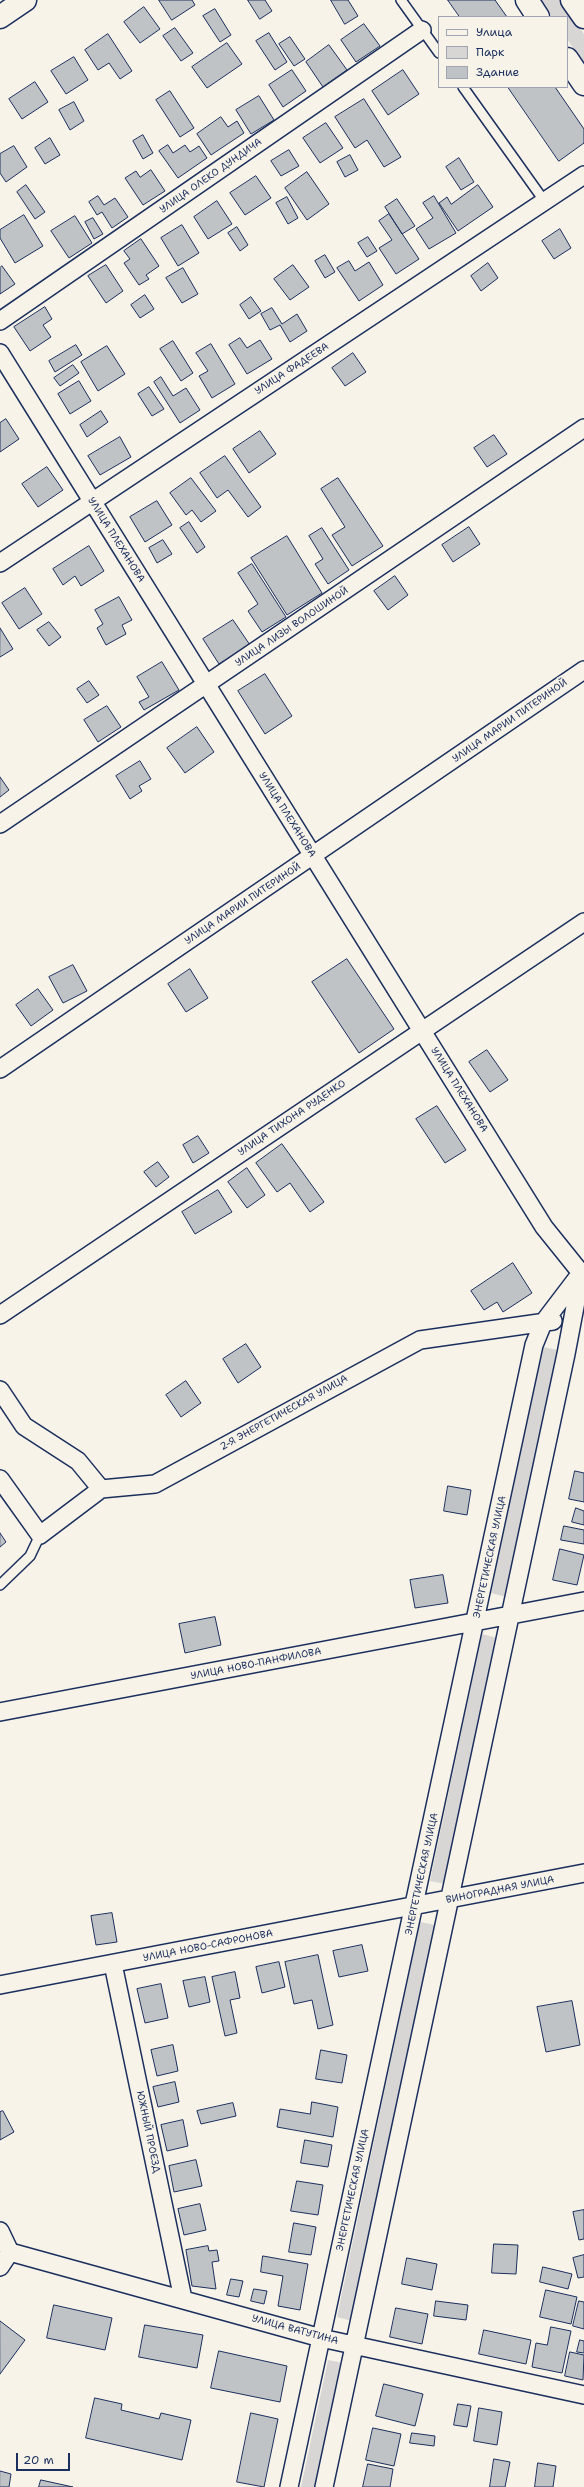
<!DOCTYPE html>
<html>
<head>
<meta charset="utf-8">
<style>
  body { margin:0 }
  #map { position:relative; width:584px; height:2487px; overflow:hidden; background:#f7f3e8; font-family:"Shantell Sans",sans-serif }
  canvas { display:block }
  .legend { position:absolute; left:438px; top:16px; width:130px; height:72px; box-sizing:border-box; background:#f7f3e8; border:1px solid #9fa5b1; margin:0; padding:5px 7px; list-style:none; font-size:12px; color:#1b2f5e }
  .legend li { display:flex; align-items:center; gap:8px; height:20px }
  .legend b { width:20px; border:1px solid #9fa5b1 }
  .scale { position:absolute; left:16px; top:2453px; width:54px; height:18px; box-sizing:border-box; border:2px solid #1b2f5e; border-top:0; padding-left:5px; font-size:12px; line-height:14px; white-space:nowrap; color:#1b2f5e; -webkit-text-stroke:3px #f7f3e8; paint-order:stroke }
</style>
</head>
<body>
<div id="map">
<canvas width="584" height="2487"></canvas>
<ul class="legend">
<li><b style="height:5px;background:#f7f3e8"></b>Улица</li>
<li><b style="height:11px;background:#d7d6d4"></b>Парк</li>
<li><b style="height:11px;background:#c0c3c5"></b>Здание</li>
</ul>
<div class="scale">20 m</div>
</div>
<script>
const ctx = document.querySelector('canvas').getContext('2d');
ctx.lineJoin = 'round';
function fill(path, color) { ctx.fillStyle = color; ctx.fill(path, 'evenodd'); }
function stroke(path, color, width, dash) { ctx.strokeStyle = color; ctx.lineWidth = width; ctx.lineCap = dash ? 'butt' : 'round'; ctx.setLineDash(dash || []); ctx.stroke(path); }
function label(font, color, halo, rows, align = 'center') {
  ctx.font = font + ' "Shantell Sans",sans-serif'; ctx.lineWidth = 3.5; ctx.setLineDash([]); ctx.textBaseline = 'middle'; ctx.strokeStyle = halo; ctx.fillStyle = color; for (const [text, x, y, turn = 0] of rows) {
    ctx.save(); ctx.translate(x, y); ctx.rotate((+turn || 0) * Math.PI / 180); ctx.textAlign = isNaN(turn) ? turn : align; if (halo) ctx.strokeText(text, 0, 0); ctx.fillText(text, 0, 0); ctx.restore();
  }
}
const green = new Path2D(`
  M541,0H561L584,34V64L567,39V17H552Z
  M543,1347L558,1350L506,1597L491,1593Z
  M482,1634L497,1638L445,1884L430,1881Z
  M420,1922L435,1925L352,2321L337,2317Z
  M328,2360L343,2363L316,2487H301Z`);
const building = new Path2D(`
  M159,0H192L195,5L172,20Z
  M248,0H265L272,11L260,19Z
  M331,0H348L358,16L345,24Z
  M448,0H495L507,17H460Z
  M144,7L160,29L140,43L124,22Z
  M215,9L231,35L220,42L203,16Z
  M364,24L380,46L356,62L341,40Z
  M175,28L193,53L181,61L163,36Z
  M269,33L287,62L275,70L256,41Z
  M108,34L132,71L120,79L109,63L98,70L85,50Z
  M290,37L305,59L294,66L279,44Z
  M227,43L242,64L207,88L192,67Z
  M329,45L347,70L323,87L306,62Z
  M74,57L88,80L66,94L51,71Z
  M292,70L306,91L283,107L269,85Z
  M403,70L419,94L388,115L372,91Z
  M35,82L48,102L22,119L9,99Z
  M508,87H555L584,129V143L559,161Z
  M170,91L194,128L180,137L156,100Z
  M259,96L274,120L251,134L236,110Z
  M364,99L401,157L384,167L367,140L355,148L335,117Z
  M74,102L84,121L70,130L59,110Z
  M221,117L228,127L237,121L244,133L211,155L197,134Z
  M326,123L343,148L320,163L303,138Z
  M143,135L153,153L143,159L133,141Z
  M50,138L60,155L45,164L35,148Z
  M168,145L173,153L185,145L190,152L199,146L207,158L178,178L159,151Z
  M14,146L27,167L6,182L0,173V154Z
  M289,150L299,166L281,176L271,161Z
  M350,155L358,170L345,177L337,162Z
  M459,158L474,182L461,190L446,167Z
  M151,170L165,191L143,205L125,178L136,171L140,177Z
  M307,172L329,204L307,220L285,188Z
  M256,176L271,198L245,215L230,193Z
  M26,185L45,212L35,219L17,192Z
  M478,185L493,207L458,231L439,203L447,197L451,204Z
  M98,196L104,205L115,198L128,217L112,228L102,212L97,215L89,202Z
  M434,196L456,233L429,249L416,229L433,218L423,203Z
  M287,197L298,218L288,224L276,203Z
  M397,199L415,226L402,234L385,207Z
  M217,201L232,224L208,239L194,217Z
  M389,214L419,259L396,274L379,248L392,240L379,221Z
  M24,215L43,246L15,263L0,238V230Z
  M75,216L92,243L69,258L51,231Z
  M93,218L103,234L94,239L85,222Z
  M182,225L199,253L178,266L161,238Z
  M237,227L248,245L240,251L228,233Z
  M560,229L571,248L554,259L542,241Z
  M368,237L377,251L367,257L358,243Z
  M141,239L159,266L146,275L149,279L139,285L124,263L130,259L124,251Z
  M325,255L335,272L325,278L315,261Z
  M349,261L355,271L369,262L383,285L359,301L337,268Z
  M488,263L498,278L481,291L471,276Z
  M106,265L123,291L106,303L88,276Z
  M293,265L309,287L290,300L274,279Z
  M2,266L15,284L0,294V268Z
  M183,268L198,294L182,303L166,278Z
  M145,295L154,309L140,318L131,305Z
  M251,297L261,311L249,319L240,305Z
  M45,307L52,319L43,325L51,337L30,351L14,327Z
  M272,308L282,324L297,314L307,331L290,342L280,325L270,330L261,314Z
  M240,338L247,348L260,340L272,359L247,374L229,345Z
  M173,341L193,373L181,381L160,349Z
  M211,344L235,384L212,398L199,376L208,371L196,353Z
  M76,345L82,355L55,372L49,361Z
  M107,346L125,374L98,391L81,362Z
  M353,353L366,372L345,386L332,368Z
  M73,365L79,373L60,386L54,378Z
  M161,377L173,396L186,388L200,410L180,423L154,382Z
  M79,381L91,401L70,414L58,394Z
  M149,387L164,409L152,416L138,394Z
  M101,411L108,422L87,437L80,425Z
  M6,419L19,439L0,452V423Z
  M260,431L276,454L249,473L233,449Z
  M494,435L507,454L487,467L474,448Z
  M120,437L131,457L100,475L88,456Z
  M225,456L261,507L248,517L228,490L217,498L200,473Z
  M47,467L63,490L38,507L22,484Z
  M191,478L216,511L201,522L192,510L186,515L170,493Z
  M338,478L383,546L352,566L332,535L345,527L321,489Z
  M157,501L172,525L145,542L130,517Z
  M189,522L205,547L197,553L180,528Z
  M469,527L480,544L453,562L442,545Z
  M322,528L349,570L328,584L315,564L323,559L309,536Z
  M287,536L322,593L287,615L251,558Z
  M163,540L172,554L157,563L149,548Z
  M89,546L104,571L81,586L75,576L63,585L53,569Z
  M252,564L286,617L262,632L248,611L258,604L238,573Z
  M395,576L408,595L388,610L374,591Z
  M25,588L42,614L19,629L2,603Z
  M119,597L132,620L122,625L126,634L106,645L97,628L103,624L95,610Z
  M233,620L250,645L219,664L203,639Z
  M49,622L61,637L49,646L37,630Z
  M0,628L13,649L0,657Z
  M162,662L179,690L144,710L139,702L149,697L137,677Z
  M265,674L292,716L265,734L238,691Z
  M89,681L99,695L87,703L77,689Z
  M107,706L121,727L98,742L84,720Z
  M197,727L214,752L185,773L167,748Z
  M140,761L151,779L139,786L142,791L130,799L116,776Z
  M0,777L9,790L0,797Z
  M347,959L394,1029L359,1053L312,982Z
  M73,965L87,991L63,1003L49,977Z
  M190,969L208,998L186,1012L168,984Z
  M38,989L53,1010L31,1026L16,1005Z
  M487,1050L508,1080L490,1092L469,1062Z
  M437,1106L466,1150L445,1163L416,1119Z
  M198,1136L209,1153L193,1163L183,1145Z
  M282,1144L324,1202L310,1212L290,1183L277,1192L256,1163Z
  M158,1162L169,1177L156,1187L144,1172Z
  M247,1168L265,1195L247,1208L228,1182Z
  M218,1190L232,1212L195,1234L182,1212Z
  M513,1263L532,1293L503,1312L497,1302L484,1310L471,1291Z
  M246,1344L261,1367L238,1383L223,1359Z
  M186,1381L201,1403L181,1417L166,1395Z
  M575,1471L584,1473V1502L569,1499Z
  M448,1486L471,1490L467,1515L444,1511Z
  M576,1508L584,1511V1525L572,1522Z
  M564,1526L584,1530V1544L561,1540Z
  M0,1533L6,1542L0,1547Z
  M560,1549L584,1555L577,1585L553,1580Z
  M443,1575L448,1603L415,1608L410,1580Z
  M215,1617L221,1645L185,1653L179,1624Z
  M112,1913L117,1942L96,1945L91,1916Z
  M362,1945L368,1971L339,1977L333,1951Z
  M318,1955L333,2025L318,2029L312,2000L294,2004L285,1962Z
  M279,1962L285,1987L262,1993L256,1967Z
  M235,1972L240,1998L230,2000L237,2033L225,2036L212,1977Z
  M205,1977L210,2002L189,2007L183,1981Z
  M161,1984L168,2018L145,2023L137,1989Z
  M572,2001L580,2045L546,2052L537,2007Z
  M173,2045L178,2071L157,2076L151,2050Z
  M321,2050L347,2055L342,2083L316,2079Z
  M175,2082L179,2102L158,2107L153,2087Z
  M312,2102L338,2107L333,2137L277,2127L280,2109L310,2114Z
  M233,2103L236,2116L201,2124L197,2111Z
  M3,2111L14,2132L0,2140V2112Z
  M183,2120L188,2146L167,2151L161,2125Z
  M305,2140L332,2145L328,2167L301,2163Z
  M196,2160L202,2186L174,2192L169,2166Z
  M297,2181L323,2185L318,2215L291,2211Z
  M200,2204L206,2230L184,2235L178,2209Z
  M584,2210V2239L579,2240L573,2212Z
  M294,2223L316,2227L311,2255L289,2252Z
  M494,2244L518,2245L516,2274L492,2273Z
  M208,2246L209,2251L217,2250L219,2261L212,2262L216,2289L192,2286L186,2250Z
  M584,2255V2277L578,2278L573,2258Z
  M263,2256L308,2264L300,2310L278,2306L283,2276L261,2272Z
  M407,2258L437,2264L432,2290L402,2284Z
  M543,2267L572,2274L568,2289L540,2282Z
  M231,2279L243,2281L239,2297L227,2295Z
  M254,2289L267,2291L264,2304L251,2301Z
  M546,2290L577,2297L571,2324L540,2317Z
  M436,2301L468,2305L466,2320L434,2316Z
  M579,2301L584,2302V2329L573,2326Z
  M54,2305L112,2318L105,2350L47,2338Z
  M396,2308L428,2314L422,2344L390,2337Z
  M0,2321L25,2340L0,2374Z
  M145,2325L203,2335L197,2368L139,2357Z
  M551,2327L571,2331L562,2373L532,2367L536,2343L547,2345Z
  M484,2330L531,2340L526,2364L479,2354Z
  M580,2340L584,2341V2353L577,2352Z
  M219,2351L287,2366L280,2402L211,2388Z
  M570,2352L584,2355L583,2380L565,2376Z
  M384,2384L423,2394L415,2426L376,2416Z
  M95,2398L122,2404L121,2410L159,2419L161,2413L191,2420L182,2460L86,2438Z
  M458,2404L471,2406L467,2427L454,2425Z
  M479,2408L502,2412L497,2445L474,2441Z
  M251,2413L278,2419L264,2487L237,2482Z
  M373,2428L401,2434L394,2466L366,2460Z
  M412,2433L435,2436L434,2446L410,2443Z
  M494,2459L510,2462L505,2487H490Z
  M538,2463L556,2466L553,2487H535Z
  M368,2464L393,2469L390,2487H363Z
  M0,2471L11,2474L9,2487H0Z
  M41,2480L73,2487H39Z`);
const service = new Path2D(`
  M401,0L439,53
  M463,87L545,202
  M0,1585L30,1556L40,1535`);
const minor = new Path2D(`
  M0,321L422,30
  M0,353L544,1227L581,1273L543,1323L534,1345L289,2487
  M0,563L584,175
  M0,824L584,428
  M0,1069L584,670
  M0,1315L584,922
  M0,1390L24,1426L78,1461L101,1489
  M0,1479L40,1535L101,1489L155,1484L420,1340L553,1321
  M0,1712L584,1601
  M113,1964L183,2299
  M0,1985L584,1873
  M0,2231L10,2252
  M10,2252L321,2338L584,2395
  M0,2267L10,2252
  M324,2487L566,1354L581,1275`);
const tertiary = new Path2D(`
  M0,17L25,0`);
const secondary = new Path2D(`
  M527,0L538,17
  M572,0L584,17
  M567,59L584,84`);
const streetNames = [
  ["УЛИЦА ОЛЕКО ДУНДИЧА",211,176,-35],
  ["УЛИЦА ФАДЕЕВА",292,369,-33],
  ["УЛИЦА ПЛЕХАНОВА",116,540,58],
  ["УЛИЦА ЛИЗЫ ВОЛОШИНОЙ",292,627,-34],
  ["УЛИЦА МАРИИ ПИТЕРИНОЙ",510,721,-35],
  ["УЛИЦА ПЛЕХАНОВА",287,815,58],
  ["УЛИЦА МАРИИ ПИТЕРИНОЙ",243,904,-34],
  ["УЛИЦА ПЛЕХАНОВА",459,1090,58],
  ["УЛИЦА ТИХОНА РУДЕНКО",292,1118,-34],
  ["2-Я ЭНЕРГЕТИЧЕСКАЯ УЛИЦА",284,1413,-29],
  ["ЭНЕРГЕТИЧЕСКАЯ УЛИЦА",490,1557,-78],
  ["УЛИЦА НОВО-ПАНФИЛОВА",256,1664,-11],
  ["ЭНЕРГЕТИЧЕСКАЯ УЛИЦА",422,1874,-78],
  ["ВИНОГРАДНАЯ УЛИЦА",500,1890,-11],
  ["УЛИЦА НОВО-САФРОНОВА",208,1946,-11],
  ["ЮЖНЫЙ ПРОЕЗД",148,2132,78],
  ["ЭНЕРГЕТИЧЕСКАЯ УЛИЦА",353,2190,-78],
  ["УЛИЦА ВАТУТИНА",295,2330,15]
];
fill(green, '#d7d6d4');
fill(building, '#c0c3c5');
stroke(building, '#1b2f5e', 1);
stroke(service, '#1b2f5e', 12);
stroke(minor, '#1b2f5e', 20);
stroke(tertiary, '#1b2f5e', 25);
stroke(secondary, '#1b2f5e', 25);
stroke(service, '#f7f3e8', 9);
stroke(minor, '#f7f3e8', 17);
stroke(tertiary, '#f7f3e8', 22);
stroke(secondary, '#f7f3e8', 22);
label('10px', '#1b2f5e', '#f7f3e8', streetNames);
</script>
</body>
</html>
